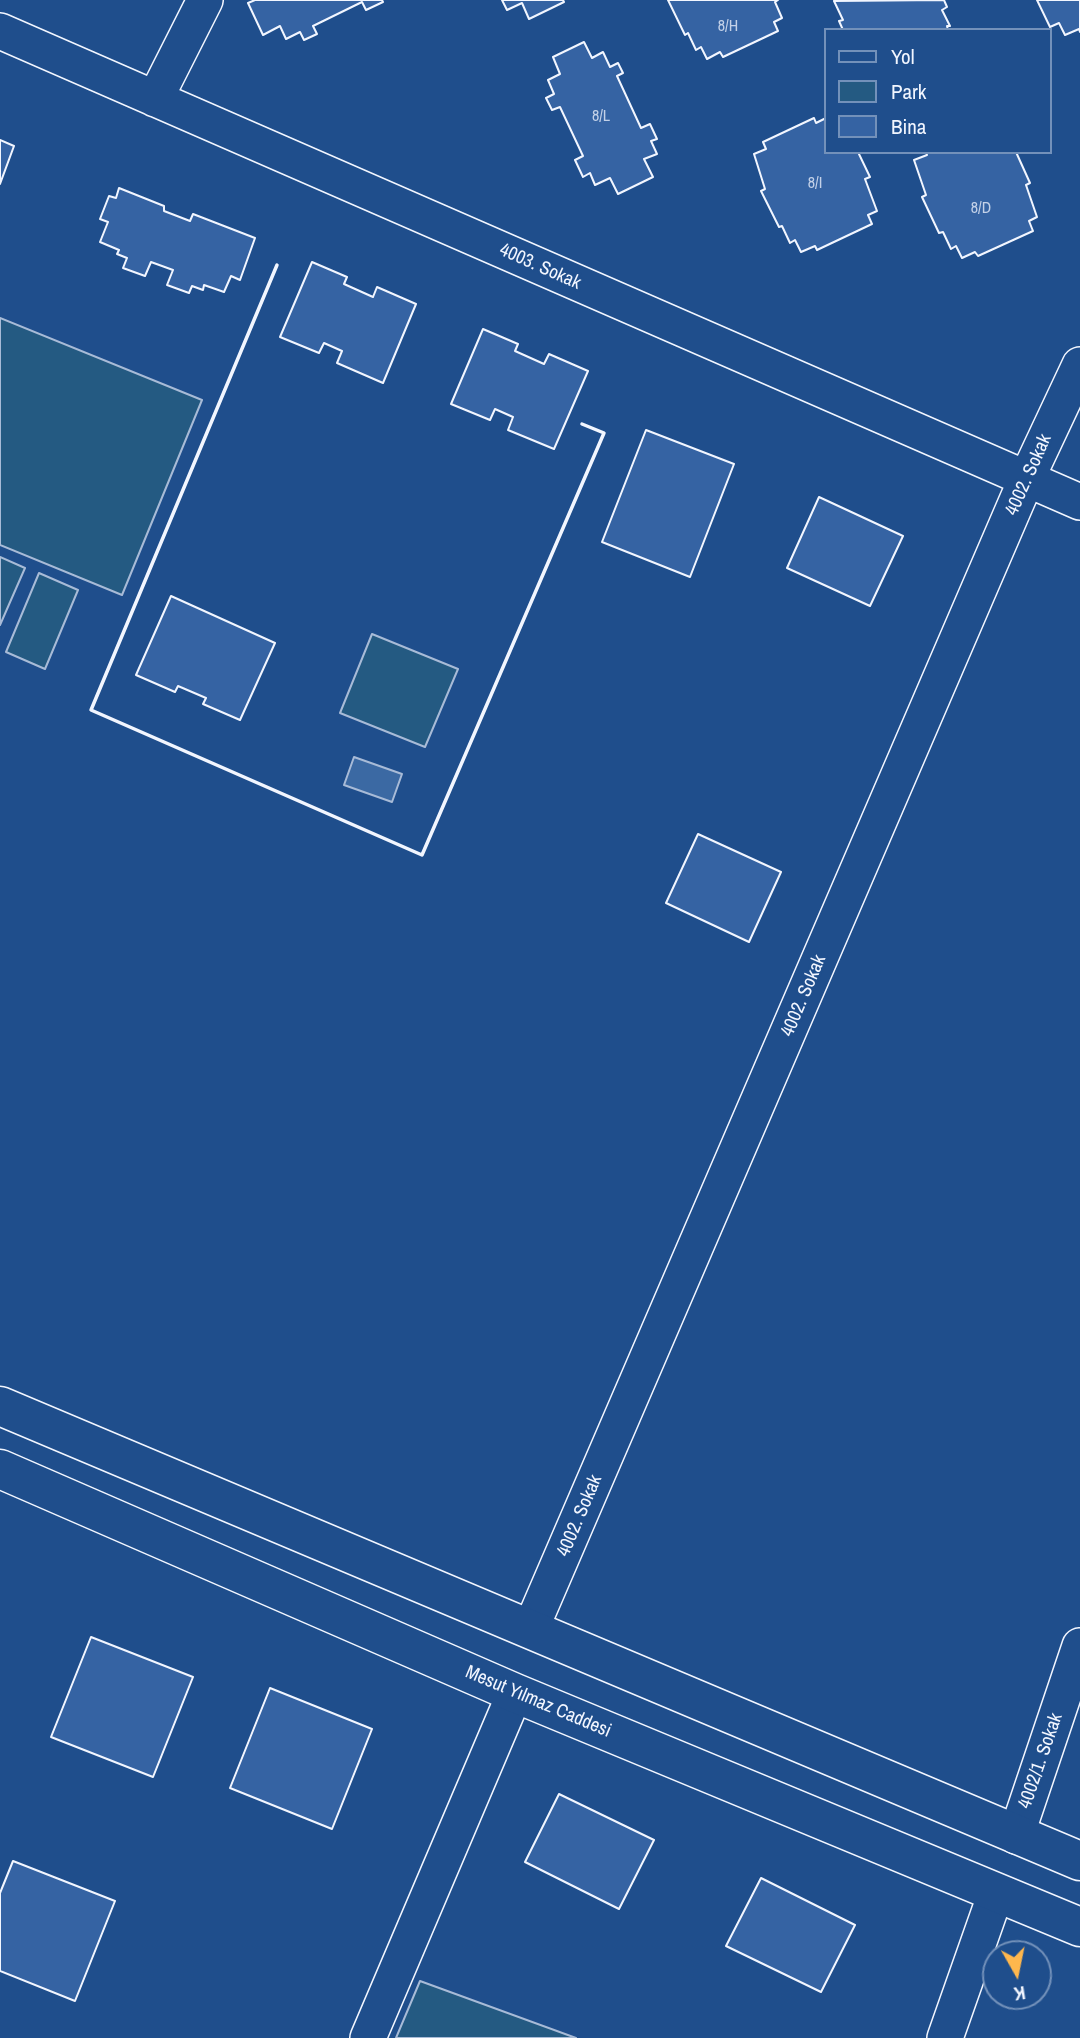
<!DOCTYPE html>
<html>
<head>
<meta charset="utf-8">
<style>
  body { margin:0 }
  #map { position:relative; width:1080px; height:2038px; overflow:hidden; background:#1f4e8c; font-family:"Archivo Narrow",sans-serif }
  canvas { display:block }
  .legend { position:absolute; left:824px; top:28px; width:228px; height:126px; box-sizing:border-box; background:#1f4e8c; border:2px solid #7391ba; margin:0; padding:9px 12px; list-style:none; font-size:21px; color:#f2f6ff }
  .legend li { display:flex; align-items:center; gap:14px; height:35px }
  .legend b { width:35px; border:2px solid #7391ba }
  .north { position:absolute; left:982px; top:1940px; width:70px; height:70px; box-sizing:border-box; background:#1f4e8c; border:2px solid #7391ba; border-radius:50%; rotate:171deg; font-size:19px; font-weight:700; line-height:28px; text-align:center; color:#f2f6ff }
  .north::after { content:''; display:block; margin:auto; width:24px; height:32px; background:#ffb74d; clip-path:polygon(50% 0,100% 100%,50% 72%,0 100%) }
</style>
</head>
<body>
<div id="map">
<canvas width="1080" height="2038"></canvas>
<ul class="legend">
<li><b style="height:9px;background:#1f4e8c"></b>Yol</li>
<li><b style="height:19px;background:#245a82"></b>Park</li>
<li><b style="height:19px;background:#3563a3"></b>Bina</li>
</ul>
<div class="north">K</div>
</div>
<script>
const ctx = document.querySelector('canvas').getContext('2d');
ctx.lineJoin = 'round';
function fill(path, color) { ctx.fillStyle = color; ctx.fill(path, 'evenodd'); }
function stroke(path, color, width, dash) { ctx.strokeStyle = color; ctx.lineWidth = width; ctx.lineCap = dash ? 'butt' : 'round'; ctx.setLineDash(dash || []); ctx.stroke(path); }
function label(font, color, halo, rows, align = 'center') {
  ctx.font = font + ' "Archivo Narrow",sans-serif'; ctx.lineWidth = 5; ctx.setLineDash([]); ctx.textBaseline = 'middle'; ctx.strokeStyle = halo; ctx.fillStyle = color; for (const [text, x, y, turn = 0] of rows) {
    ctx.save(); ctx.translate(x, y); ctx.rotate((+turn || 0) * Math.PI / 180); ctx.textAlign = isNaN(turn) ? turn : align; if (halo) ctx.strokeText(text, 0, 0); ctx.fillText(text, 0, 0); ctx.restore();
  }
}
const green = new Path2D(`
  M0,318L202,400L122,595L0,545Z
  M0,557L25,568L0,625Z
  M39,573L78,590L45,669L6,652Z
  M372,634L458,669L425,747L340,713Z
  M420,1981L576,2038H396Z`);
const water = new Path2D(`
  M354,757L402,774L392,802L344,785Z`);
const building = new Path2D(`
  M255,0H382L383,2L366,10L362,2L313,26L317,34L304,40L300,32L286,39L280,26L263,35L248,3Z
  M502,0H563L564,2L529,19L522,3L507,10Z
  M668,0H778L775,2L782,18L774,22L778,31L723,57L720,52L707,59L701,47L696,50L688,33L685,35Z
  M944,0L947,7L942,10L950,26H947L948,30H843L839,21L843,20L834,1Z
  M1037,0H1080V32L1079,29L1065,35L1059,23L1050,27Z
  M584,42L592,58L603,52L610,67L618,63L623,73L617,76L641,128L650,124L657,139L651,141L657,154L644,159L653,177L618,194L610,178L595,185L590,173L583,177L575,160L583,156L560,107L552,110L546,98L554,94L548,80L560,74L553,57Z
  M814,118L816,123L826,118V152H858L870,177L865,179L877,211L868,215L872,224L817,250L815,246L801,252L795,240L790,243L782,226L779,227L761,191L765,189L754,154L766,149L763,142Z
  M0,140L14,146L0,184Z
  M926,152H1016L1030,183L1026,185L1037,217L1029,221L1033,231L978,256L975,252L962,258L956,246L951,249L943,232L939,233L922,197L926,195L914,160L927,155Z
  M119,188L164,206V211L190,221L193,214L255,238L240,280L231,276L224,292L204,285L203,290L192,286L189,293L167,285L173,270L151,262L145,276L123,268L127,258L117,254L119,250L100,242L108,222L100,219L109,196L116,198Z
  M312,262L347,277L344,284L373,297L377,287L416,304L383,383L337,363L342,351L324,343L319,353L280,337Z
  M483,329L518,344L515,351L544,364L549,354L588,371L554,449L508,430L513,417L495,409L490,420L451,404Z
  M646,430L734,464L690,577L602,542Z
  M819,497L903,536L870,606L787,568Z
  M171,596L275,643L240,720L203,704L206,698L178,686L175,692L136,675Z
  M698,834L781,872L749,942L666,903Z
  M91,1637L193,1677L153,1777L51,1737Z
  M270,1688L372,1729L332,1829L230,1788Z
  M559,1794L654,1840L619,1909L525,1862Z
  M13,1861L115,1901L75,2001L0,1971V1893Z
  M761,1878L855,1925L821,1992L726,1946Z`);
const minor = new Path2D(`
  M0,31L1080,502
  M155,99L205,0
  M531,1628L1026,480L1080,365
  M1016,1836L1080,1646
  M368,2038L515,1693
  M945,2038L996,1893`);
const major = new Path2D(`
  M0,1406L1080,1861
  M0,1469L515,1693L1080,1927`);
const wall = new Path2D(`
  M277,265L91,710L422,855L604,433L582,424`);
const numberNames = [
  ["8/H",728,27],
  ["8/L",601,117],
  ["8/I",815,184],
  ["8/D",981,209]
];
const streetNames = [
  ["4003. Sokak",540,267,24],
  ["4002. Sokak",1029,475,-66],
  ["4002. Sokak",804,996,-67],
  ["4002. Sokak",580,1516,-67],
  ["Mesut Yılmaz Caddesi",538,1702,23],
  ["4002/1. Sokak",1041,1761,-71]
];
fill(green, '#245a82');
stroke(green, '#a8bbd7', 2);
fill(water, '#3b69a3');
stroke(water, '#a8bbd7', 2);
fill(building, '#3563a3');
stroke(building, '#f2f6ff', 2);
stroke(minor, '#f2f6ff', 38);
stroke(major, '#f2f6ff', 41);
stroke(minor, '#1f4e8c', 35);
stroke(major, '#1f4e8c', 38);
stroke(wall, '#f2f6ff', 3.5);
label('16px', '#c3d1e8', null, numberNames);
label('19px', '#f2f6ff', '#1f4e8c', streetNames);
</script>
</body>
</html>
